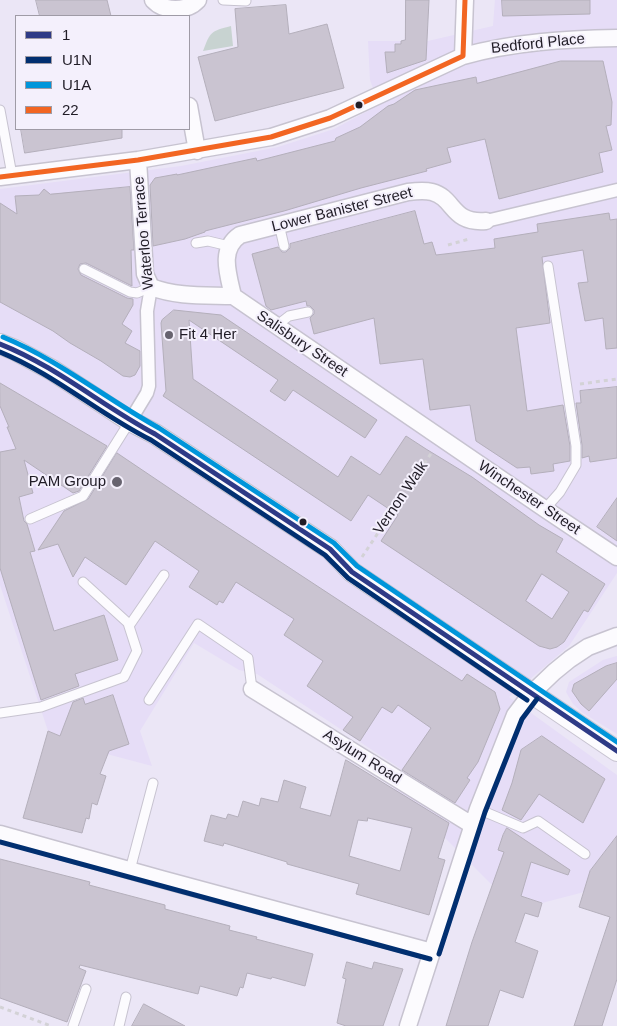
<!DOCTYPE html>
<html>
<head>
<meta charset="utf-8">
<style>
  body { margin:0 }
  #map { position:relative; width:617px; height:1026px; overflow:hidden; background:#ebe6f6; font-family:Helvetica,sans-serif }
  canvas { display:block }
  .legend { position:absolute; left:15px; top:15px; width:175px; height:115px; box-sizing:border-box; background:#f4f0fc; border:1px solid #9f9ba6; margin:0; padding:6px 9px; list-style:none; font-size:15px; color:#201c26 }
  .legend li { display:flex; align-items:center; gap:10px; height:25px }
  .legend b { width:25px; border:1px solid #9f9ba6 }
</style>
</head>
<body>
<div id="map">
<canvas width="617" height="1026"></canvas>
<ul class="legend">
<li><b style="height:6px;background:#2e3a86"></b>1</li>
<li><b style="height:6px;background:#012f70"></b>U1N</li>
<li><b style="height:6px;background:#0095da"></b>U1A</li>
<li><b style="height:6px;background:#f26522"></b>22</li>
</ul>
</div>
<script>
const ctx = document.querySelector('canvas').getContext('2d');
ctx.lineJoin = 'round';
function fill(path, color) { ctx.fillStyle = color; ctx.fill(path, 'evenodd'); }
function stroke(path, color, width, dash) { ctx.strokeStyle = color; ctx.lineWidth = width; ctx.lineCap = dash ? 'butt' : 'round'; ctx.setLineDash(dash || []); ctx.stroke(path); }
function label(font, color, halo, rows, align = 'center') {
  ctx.font = font + ' Helvetica,sans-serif'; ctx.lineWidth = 4; ctx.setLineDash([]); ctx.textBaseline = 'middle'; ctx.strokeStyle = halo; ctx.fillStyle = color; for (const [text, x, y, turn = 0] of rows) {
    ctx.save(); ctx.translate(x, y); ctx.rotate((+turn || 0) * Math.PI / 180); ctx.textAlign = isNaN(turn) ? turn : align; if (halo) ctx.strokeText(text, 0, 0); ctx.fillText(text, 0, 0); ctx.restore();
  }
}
const built = new Path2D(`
  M495,0H617V573L569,646L509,697L617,775V903L584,892L542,903L493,886L444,837L383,822L401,769L257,674L239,670L194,643L140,731L152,766L103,753L48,731L0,585V189L181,166L278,147L334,129L379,105L370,80L368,41H428L493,26Z
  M617,656V734L583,713L573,704L566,692L569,682L603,660Z`);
const green = new Path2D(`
  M231,26L233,46L203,51C210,32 211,31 231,26Z`);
const building = new Path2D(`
  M36,0H107L111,16H40Z
  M406,0H429L426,60L387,73L385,52H395V44H401V41L405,40Z
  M502,0H590V14L503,16Z
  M286,5L289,34L327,24L344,88L215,121L198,57L238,47L235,9Z
  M561,61H603L612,102L611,125L606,126L612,150L599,153L603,172L499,199L485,139L447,148L451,162L426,169L427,171L361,188L284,211L205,231V232L185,239L153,246L150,185L155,178L177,174V175L256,158L257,161L335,141L336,138L360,127L388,106L394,104L415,90L476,77L477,83Z
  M21,129H122V138L25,153Z
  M130,187L134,250H131L132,286L86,263L80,264L78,269L81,275L127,298L133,299V305L122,324L132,331L125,343L140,351V366L135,375L130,377L123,376L101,361L70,343L53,331L0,302V203L17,214L15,196L39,195L44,189L50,194Z
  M415,211L424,244L432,242L436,255L495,248L494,239L538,232L537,224L609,213L610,220L617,219V348L606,349L603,318L585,321L578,283L588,282L583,250L542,257L550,323L516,328L527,411L563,405L570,446V461L553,464L554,471L531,474L530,467L517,468L476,441L470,405L430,410L423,359L380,364L374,318L314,334L310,318L314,314V310L310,306H307L306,301L271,310L266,306L252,254L278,247L282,252H286L290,248V244Z
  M174,310L221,315L377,420L365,438L293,390L285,401L270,391L278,380L189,320L193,379L338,477L351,456L380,475L406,436L426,449L472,477L539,525L563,539L556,552L605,584L588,612L584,610L564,642L557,647L550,649L539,646L381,541L398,515L368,495L351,521L163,396L166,391L161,323L162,320ZM542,574L569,592L552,619L526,601Z
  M0,383L107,446L79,491L73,493L24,460L33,493L19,497L24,521L27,524L35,551L30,552L54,631L104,615L118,660L75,674L79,686L41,700L0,568V452L16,449L7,427H9L0,406Z
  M617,387V458L590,462L589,456L582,458V445L576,403H581L580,391Z
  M117,453L212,517L462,681L467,674L495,692L500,709L478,762L467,778L470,780L455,803L402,770L431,728L398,705L392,713L382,707L360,741L343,730L353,717L307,686L323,661L284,635L294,619L236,582L223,603L219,601L217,605L189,587L199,571L155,541L126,585L85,557L73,577L58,544L38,550L64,511L88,499Z
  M617,498V541L597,527Z
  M617,663V679L589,711L581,704L572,691L574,684L606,666Z
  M113,695L129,744L109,751L100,774L106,776L97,805L92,803L89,819L86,818L82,833L23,818L48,731L60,736L73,702L83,698L85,704Z
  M542,736L605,779L583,823L539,794L521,820L502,810L512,783L521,750Z
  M346,760L449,823L438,858L445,860L429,915L356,894L359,884L287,864V862L224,843L223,846L204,841L211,815L226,819L228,814L238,817L243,801L259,806L261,798L278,802L284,780L306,787L300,808L330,816ZM368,818L412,828L400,871L349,856L358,820L367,821Z
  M507,828L570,870L568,875L531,862L521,896L542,903L538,917L525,913L515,942L538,951L523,998L500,990L488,1026H446L472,942L504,852L498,850L503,835Z
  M617,836V979L602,1026H574L610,917L579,907L590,871Z
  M0,859L90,882L89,885L165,905V909L230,926L229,930L257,937L256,939L313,954L305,986L272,977L271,979L247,973L243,988L240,987L237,996L200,986L198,994L80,965L79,968L86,971L67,1022L0,998Z
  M347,962L372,969L374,962L403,969L383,1026H346L337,1023L346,979L343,978Z
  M144,1004L185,1026H132Z`);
const path = new Path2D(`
  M448,245L469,239
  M580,384L617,379
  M362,557L432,452
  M0,1007L51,1026`);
const service = new Path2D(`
  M223,0L246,1
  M0,110L12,175
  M279,224L284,246
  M196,243L208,241L229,246
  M84,269L130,292L137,293L151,287
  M276,326L289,316L308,312
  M545,509L560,492L576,465V446L548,266
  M30,519L83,496L130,421
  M129,626L164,575
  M149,700L198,624L248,658L252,689
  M0,713L41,707L124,677L137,651L128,623L83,582
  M478,809L523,828L538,821L585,854
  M130,870L153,783
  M73,1026L86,989
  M119,1026L126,997`);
const pedestrian = new Path2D(`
  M486,221L617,190
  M130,421L147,393L149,386L147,311L151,287`);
const minor = new Path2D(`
  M153,0C164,12 187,12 198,0
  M463,56L465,0
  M189,106L197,151
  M138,160L145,274L151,287C177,297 205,295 233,296L545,509L617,557
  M0,177L138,160L271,137L330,118L463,56C514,42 565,39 617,38
  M233,296C228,274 219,249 240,235L408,192C416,191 424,190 432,192C455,198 451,224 486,221
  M252,689L472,825
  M0,834L161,879L432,952
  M408,1026L478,809L515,715L531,694L554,672L570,659L588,647L617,636`);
const tertiary = new Path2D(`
  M0,344L15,350L52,370L130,421L155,434L330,549L352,572L617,751`);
const bus1 = new Path2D(`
  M0,344C56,366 102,406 155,434L330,549L352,572L617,751`);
const bus2 = new Path2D(`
  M0,352C54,374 99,414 151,440L325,555L348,578L527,700
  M0,842L430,959
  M439,954L485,812L522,719L537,699`);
const bus3 = new Path2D(`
  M3,337C59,360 106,399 159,428L334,543L357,566L617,742`);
const bus4 = new Path2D(`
  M0,177L138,160L271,137L330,118L463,56L465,0`);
const markers = [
  [359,105,4.5,"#201c26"],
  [169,335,5,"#67636f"],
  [117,482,6,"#67636f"],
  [303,522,4.5,"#201c26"]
];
const streetNames = [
  ["Bedford Place",538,44,-6],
  ["Lower Banister Street",342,210,-14],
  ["Waterloo Terrace",144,233,-95],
  ["Salisbury Street",302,344,34],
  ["Vernon Walk",401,498,-56],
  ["Winchester Street",529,498,34],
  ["Asylum Road",362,757,32]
];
const poiNames = [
  ["Fit 4 Her",179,335],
  ["PAM Group",106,482,"right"]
];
fill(built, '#e6ddf7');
fill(green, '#c8d3d1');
fill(building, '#cac4d1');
stroke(building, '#b4afbb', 1);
stroke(service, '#c7c3d0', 11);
stroke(pedestrian, '#c7c3d0', 15);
stroke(minor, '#c7c3d0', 19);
stroke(tertiary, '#c7c3d0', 22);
stroke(path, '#d3d2d6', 3, [4, 4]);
stroke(service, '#fcfbfe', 9);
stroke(pedestrian, '#fcfbfe', 12);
stroke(minor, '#fcfbfe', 16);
stroke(tertiary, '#fcfbfe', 20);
stroke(bus1, '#2e3a86', 5);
stroke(bus2, '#012f70', 5);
stroke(bus3, '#0095da', 5);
stroke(bus4, '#f26522', 5);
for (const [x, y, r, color] of markers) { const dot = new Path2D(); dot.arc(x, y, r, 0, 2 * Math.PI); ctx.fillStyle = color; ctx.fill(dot); stroke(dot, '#f4f0fc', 2); }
label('15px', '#201c26', '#f4f0fc', streetNames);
label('15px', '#201c26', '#f4f0fc', poiNames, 'left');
</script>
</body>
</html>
